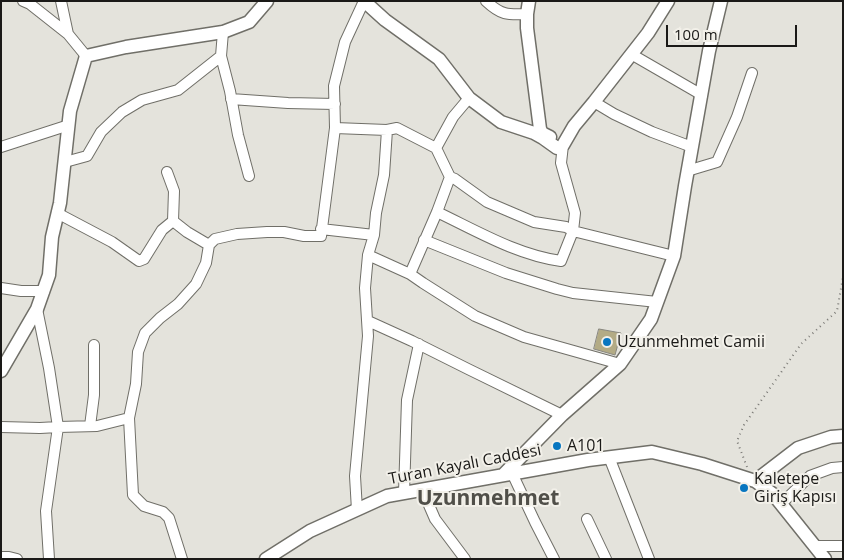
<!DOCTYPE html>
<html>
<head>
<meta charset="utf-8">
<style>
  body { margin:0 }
  #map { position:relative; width:844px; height:560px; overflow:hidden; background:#e4e3dc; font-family:"Open Sans",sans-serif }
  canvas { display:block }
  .frame { position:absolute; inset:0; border:2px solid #1a1917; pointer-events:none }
  .scale { position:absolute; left:666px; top:25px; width:131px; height:22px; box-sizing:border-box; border:2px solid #1a1917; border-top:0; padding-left:6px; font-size:15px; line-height:18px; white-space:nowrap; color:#1a1917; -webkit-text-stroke:4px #f2f0e9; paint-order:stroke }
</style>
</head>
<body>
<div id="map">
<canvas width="844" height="560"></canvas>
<div class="frame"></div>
<div class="scale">100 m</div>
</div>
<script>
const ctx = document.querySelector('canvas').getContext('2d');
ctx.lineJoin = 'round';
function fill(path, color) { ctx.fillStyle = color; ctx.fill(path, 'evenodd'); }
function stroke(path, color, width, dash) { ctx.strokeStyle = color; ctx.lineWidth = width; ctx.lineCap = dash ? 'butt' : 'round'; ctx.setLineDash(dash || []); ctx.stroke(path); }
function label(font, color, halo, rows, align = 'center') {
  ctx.font = font + ' "Open Sans",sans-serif'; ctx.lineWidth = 4; ctx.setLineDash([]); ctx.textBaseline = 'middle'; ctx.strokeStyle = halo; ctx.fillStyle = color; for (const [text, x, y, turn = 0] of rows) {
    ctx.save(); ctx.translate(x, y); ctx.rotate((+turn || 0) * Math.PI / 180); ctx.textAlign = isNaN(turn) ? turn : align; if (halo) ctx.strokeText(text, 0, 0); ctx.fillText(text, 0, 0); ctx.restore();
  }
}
const building = new Path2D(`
  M599,329L621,333L615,355L594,349Z`);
const path = new Path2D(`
  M747,467L737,441L744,425L801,344L837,311L843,277`);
const minor = new Path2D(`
  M23,1L30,4L68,34L61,1
  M486,1C501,15 507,15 527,14
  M223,32L221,56L230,91L238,135L249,176
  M68,34L86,56
  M631,54L702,95
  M469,98L453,117L436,148L450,177L455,179L487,202L534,222L566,227L573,231L674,256
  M231,99L288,103L335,104
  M594,102L614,114L652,132L692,147
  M335,128L387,130L384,175L376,213L374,235L368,255L365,288L368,336L355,476L357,510
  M387,130L397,128L436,148
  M1,147L69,125
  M65,162L87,156L101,132L122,112L142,100L178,90L221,56
  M687,171L717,162L737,117L752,73
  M437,212C477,231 517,255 561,261L573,231L575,213L561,163L563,145
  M57,213L112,242L139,261L144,259L162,230L173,221L174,191L167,172
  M173,221L187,232L209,245
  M321,229L374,235
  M424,240L506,273L557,289L573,293L657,302
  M368,255L410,274L423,283L475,316L524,337L620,364
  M410,274L437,212L450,177
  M1,288L21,291H44
  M37,309L49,368L58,427L97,426L129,418L136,384L138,352L145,333L160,318L178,304L196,284L206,263L209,245L215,239L237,234L267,232H284L304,236H321L335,128L334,86L345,42L364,1
  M368,321L412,341L468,369L562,415
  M129,418L133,495L144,506L163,512L169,518L182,559
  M90,426L94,395V345
  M1,427L40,428L58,427L46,511L49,559
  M609,457L649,559
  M512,473L535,522L554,559
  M422,489L435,519L465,559
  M404,493L407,400L419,344
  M781,504L810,476L832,468L843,467
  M587,519L606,559
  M815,546H843
  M1,557H9L17,559`);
const tertiary = new Path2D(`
  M364,1L385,20L439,59L469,98L501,122L534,133L543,138L557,148
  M529,1L527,14V28L540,129L542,133L550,137
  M563,145L574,126L594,102L648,33L668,1
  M1,371L37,309L49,275L52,237L60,203L70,111L86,56L126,47L223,32L249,22L267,1
  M504,474L562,415L620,364L651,319L674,256L685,186L709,51L721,1
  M755,481L798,448L831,437L843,436
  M266,559L310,531L387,496L588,460L652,452L702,464L755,481L773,494L825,559`);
const markers = [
  [607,342,5,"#0876c0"],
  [557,446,5,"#0876c0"],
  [744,488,5,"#0876c0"]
];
const poiNames = [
  ["Uzunmehmet Camii",617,342],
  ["A101",567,446],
  ["Kaletepe",754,479],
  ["Giriş Kapısı",754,497]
];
const streetNames = [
  ["Turan Kayalı Caddesi",465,465,-11]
];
const districtNames = [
  ["Uzunmehmet",488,499]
];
fill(building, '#b3ab85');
stroke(building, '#888780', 1);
stroke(minor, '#706f68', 12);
stroke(tertiary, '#706f68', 15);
stroke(path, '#7b7a76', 2, [1, 4]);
stroke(minor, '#fff', 10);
stroke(tertiary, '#fff', 12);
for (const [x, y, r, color] of markers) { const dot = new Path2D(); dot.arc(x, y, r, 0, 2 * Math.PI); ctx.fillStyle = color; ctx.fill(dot); stroke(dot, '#f2f0e9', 2); }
label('16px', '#1a1917', '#f2f0e9', poiNames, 'left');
label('16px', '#1a1917', '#f2f0e9', streetNames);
label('bold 21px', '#504f49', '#f2f0e9', districtNames);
</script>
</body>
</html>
